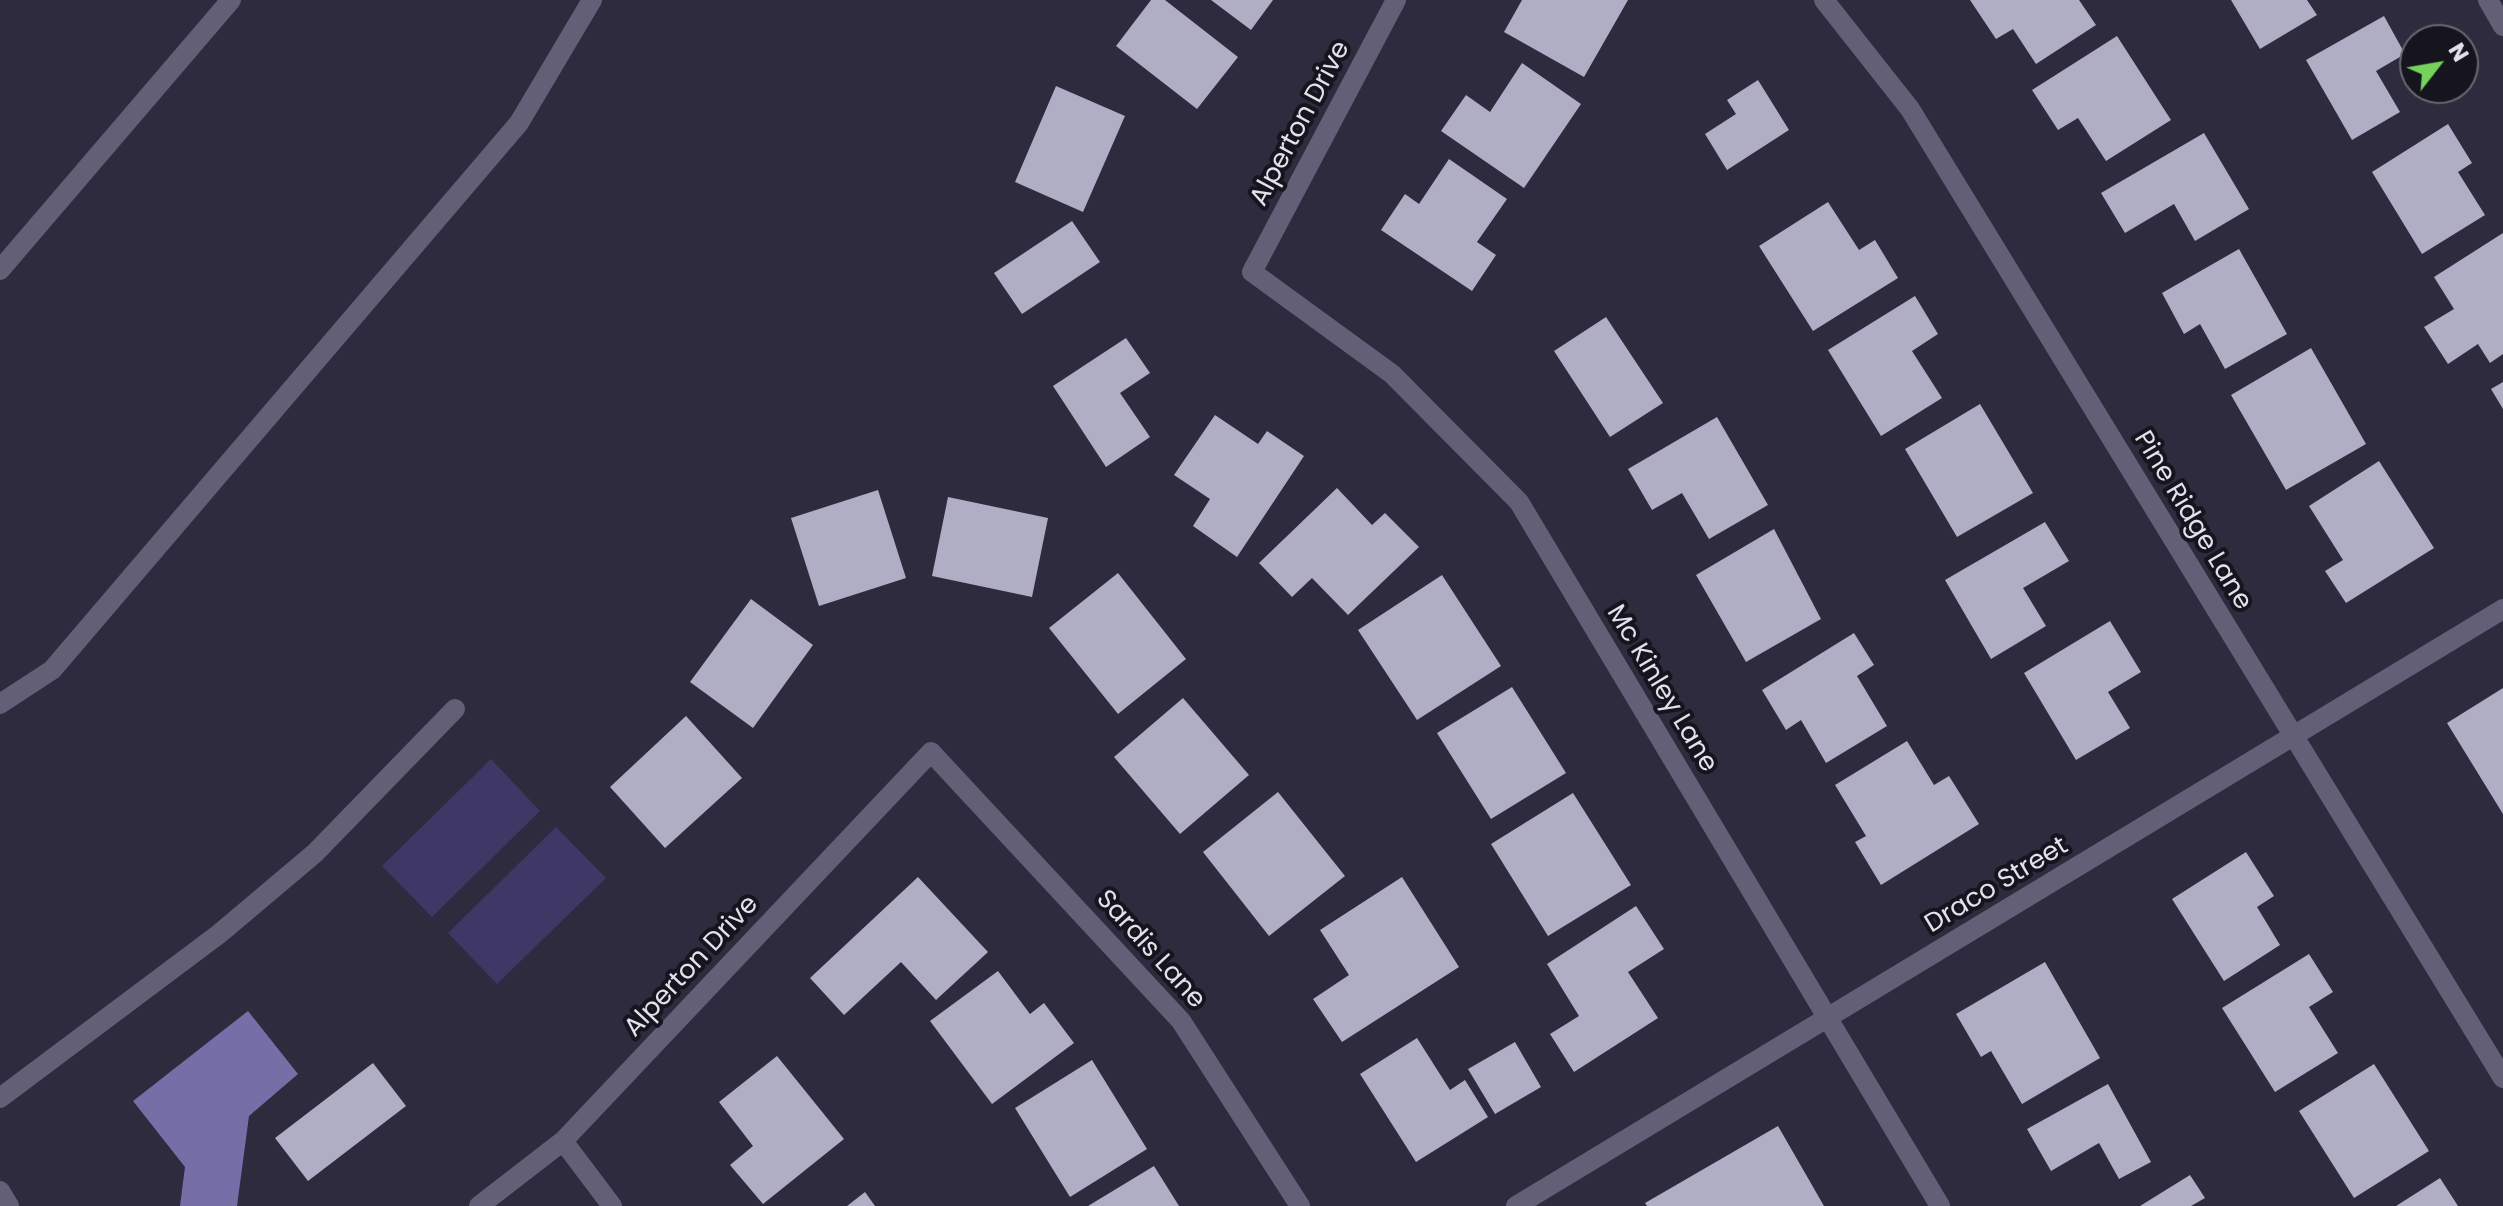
<!DOCTYPE html>
<html>
<head>
<meta charset="utf-8">
<style>
  body { margin:0 }
  #map { position:relative; width:2503px; height:1206px; overflow:hidden; background:#2d2b3d; font-family:Poppins,sans-serif }
  canvas { display:block }
  .north { position:absolute; left:2399px; top:24px; width:80px; height:80px; box-sizing:border-box; background:#16151d; border:2px solid #686771; border-radius:50%; rotate:59deg; font-size:22px; font-weight:700; line-height:32px; text-align:center; color:#e2e2ee }
  .north::after { content:''; display:block; margin:auto; width:28px; height:36px; background:#75d25b; clip-path:polygon(50% 0,100% 100%,50% 72%,0 100%) }
</style>
</head>
<body>
<div id="map">
<canvas width="2503" height="1206"></canvas>
<div class="north">N</div>
</div>
<script>
const ctx = document.querySelector('canvas').getContext('2d');
ctx.lineJoin = 'round';
function fill(path, color) { ctx.fillStyle = color; ctx.fill(path, 'evenodd'); }
function stroke(path, color, width, dash) { ctx.strokeStyle = color; ctx.lineWidth = width; ctx.lineCap = dash ? 'butt' : 'round'; ctx.setLineDash(dash || []); ctx.stroke(path); }
function label(font, color, halo, rows, align = 'center') {
  ctx.font = font + ' Poppins,sans-serif'; ctx.lineWidth = 8; ctx.setLineDash([]); ctx.textBaseline = 'middle'; ctx.strokeStyle = halo; ctx.fillStyle = color; for (const [text, x, y, turn = 0] of rows) {
    ctx.save(); ctx.translate(x, y); ctx.rotate((+turn || 0) * Math.PI / 180); ctx.textAlign = isNaN(turn) ? turn : align; if (halo) ctx.strokeText(text, 0, 0); ctx.fillText(text, 0, 0); ctx.restore();
  }
}
const green = new Path2D(`
  M491,759L540,811L432,917L382,866Z
  M556,827L606,878L497,984L448,933Z`);
const water = new Path2D(`
  M248,1011L298,1074L249,1116L237,1206H180L185,1167L133,1101Z`);
const building = new Path2D(`
  M1151,0H1165L1238,57L1197,109L1116,46Z
  M1211,0H1273L1251,30Z
  M1522,0H1628L1584,77L1504,32Z
  M1970,0H2079L2096,25L2036,64L2013,29L1996,39Z
  M2231,0H2307L2317,15L2260,49Z
  M2384,16L2405,54L2376,71L2400,112L2352,140L2306,60Z
  M2117,36L2171,120L2106,161L2078,118L2058,130L2032,90Z
  M1522,63L1581,104L1524,188L1441,131L1466,95L1490,112Z
  M1758,80L1789,130L1727,170L1705,134L1736,114L1727,100Z
  M1056,86L1125,116L1083,212L1015,182Z
  M2448,124L2472,163L2458,172L2485,215L2422,254L2372,172Z
  M2204,133L2249,209L2195,241L2174,204L2125,233L2101,193Z
  M1449,159L1507,199L1477,242L1496,255L1472,291L1381,230L1405,194L1419,204Z
  M1828,202L1859,250L1875,240L1898,278L1813,331L1759,246Z
  M1072,221L1100,262L1022,314L994,273Z
  M2503,233V354L2490,363L2478,344L2448,364L2424,327L2454,309L2434,277Z
  M2239,249L2287,334L2225,369L2200,324L2184,334L2162,293Z
  M1915,296L1938,334L1912,351L1942,398L1881,436L1828,350Z
  M1606,317L1663,403L1610,437L1554,351Z
  M1126,338L1150,373L1120,393L1150,437L1106,467L1053,386Z
  M2311,348L2366,444L2286,490L2231,395Z
  M2503,382V409L2491,389Z
  M1980,404L2033,493L1957,537L1905,449Z
  M1215,415L1258,444L1267,431L1304,456L1237,557L1193,526L1210,499L1174,475Z
  M1717,417L1768,505L1709,539L1682,493L1652,510L1628,469Z
  M2379,461L2434,548L2346,603L2325,571L2343,560L2309,506Z
  M1337,488L1372,525L1385,513L1419,547L1348,615L1312,578L1292,597L1259,563Z
  M878,490L906,578L819,606L791,518Z
  M948,497L1048,518L1032,597L932,576Z
  M2045,522L2069,561L2023,588L2046,626L1991,659L1945,580Z
  M1774,529L1821,619L1746,662L1696,575Z
  M1118,573L1186,659L1118,714L1049,628Z
  M1442,575L1501,666L1417,720L1358,630Z
  M751,599L813,645L753,728L690,682Z
  M2110,621L2141,672L2108,692L2130,728L2076,760L2024,673Z
  M1854,633L1874,665L1857,676L1887,726L1826,763L1801,720L1786,730L1762,690Z
  M1512,687L1566,773L1491,819L1437,733Z
  M2503,688V814L2447,723Z
  M1183,698L1249,775L1180,834L1114,757Z
  M686,716L742,778L665,848L610,787Z
  M1907,741L1934,785L1949,776L1979,824L1881,885L1855,842L1866,836L1835,785Z
  M1278,792L1345,876L1269,936L1203,852Z
  M1573,793L1631,885L1548,936L1491,844Z
  M2246,852L2274,896L2257,907L2280,945L2224,981L2172,899Z
  M918,877L988,952L936,1000L901,962L844,1015L810,978Z
  M1402,877L1459,967L1342,1042L1313,999L1349,975L1320,930Z
  M1636,906L1664,949L1628,972L1658,1018L1574,1072L1550,1034L1579,1016L1547,964Z
  M2309,954L2333,992L2309,1007L2338,1053L2275,1092L2222,1008Z
  M2045,962L2100,1058L2022,1104L1991,1051L1981,1057L1956,1014Z
  M998,971L1030,1014L1044,1003L1074,1043L992,1104L930,1021Z
  M1417,1038L1450,1090L1465,1080L1488,1117L1416,1162L1360,1074Z
  M1515,1042L1541,1087L1495,1114L1468,1069Z
  M777,1056L844,1139L763,1204L730,1165L753,1146L719,1102Z
  M1092,1060L1147,1149L1070,1197L1015,1108Z
  M373,1063L406,1106L308,1181L275,1138Z
  M2374,1064L2429,1151L2354,1198L2299,1111Z
  M2108,1084L2151,1162L2119,1179L2099,1143L2051,1171L2027,1129Z
  M1778,1126L1824,1206H1647L1645,1203Z
  M1154,1166L1179,1206H1088Z
  M2190,1175L2205,1198L2191,1206H2140Z
  M2440,1178L2458,1206H2396Z
  M865,1192L875,1206H847Z`);
const service = new Path2D(`
  M0,270L231,0
  M0,704L52,670L519,123L592,0
  M0,1098L219,934L315,853L455,709`);
const minor = new Path2D(`
  M1396,0L1252,272L1392,374L1519,502L1940,1206
  M1824,0L1910,109L2503,1078
  M2488,0L2503,26
  M563,1141L612,1206
  M0,1191L9,1206
  M479,1206L563,1141L931,752L1181,1021L1300,1206
  M1516,1206L2503,609`);
const streetNames = [
  ["Alperton Drive",1301,124,-62],
  ["Pine Ridge Lane",2192,521,59],
  ["Mc Kinley Lane",1661,689,59],
  ["Draco Street",1997,886,-31],
  ["Sardis Lane",1150,950,48],
  ["Alperton Drive",692,967,-47]
];
fill(green, '#3f3866');
fill(water, '#766fa7');
fill(building, '#b0aec5');
stroke(service, '#625f77', 20);
stroke(minor, '#625f77', 20);
label('26px', '#e2e2ee', '#16151d', streetNames);
</script>
</body>
</html>
